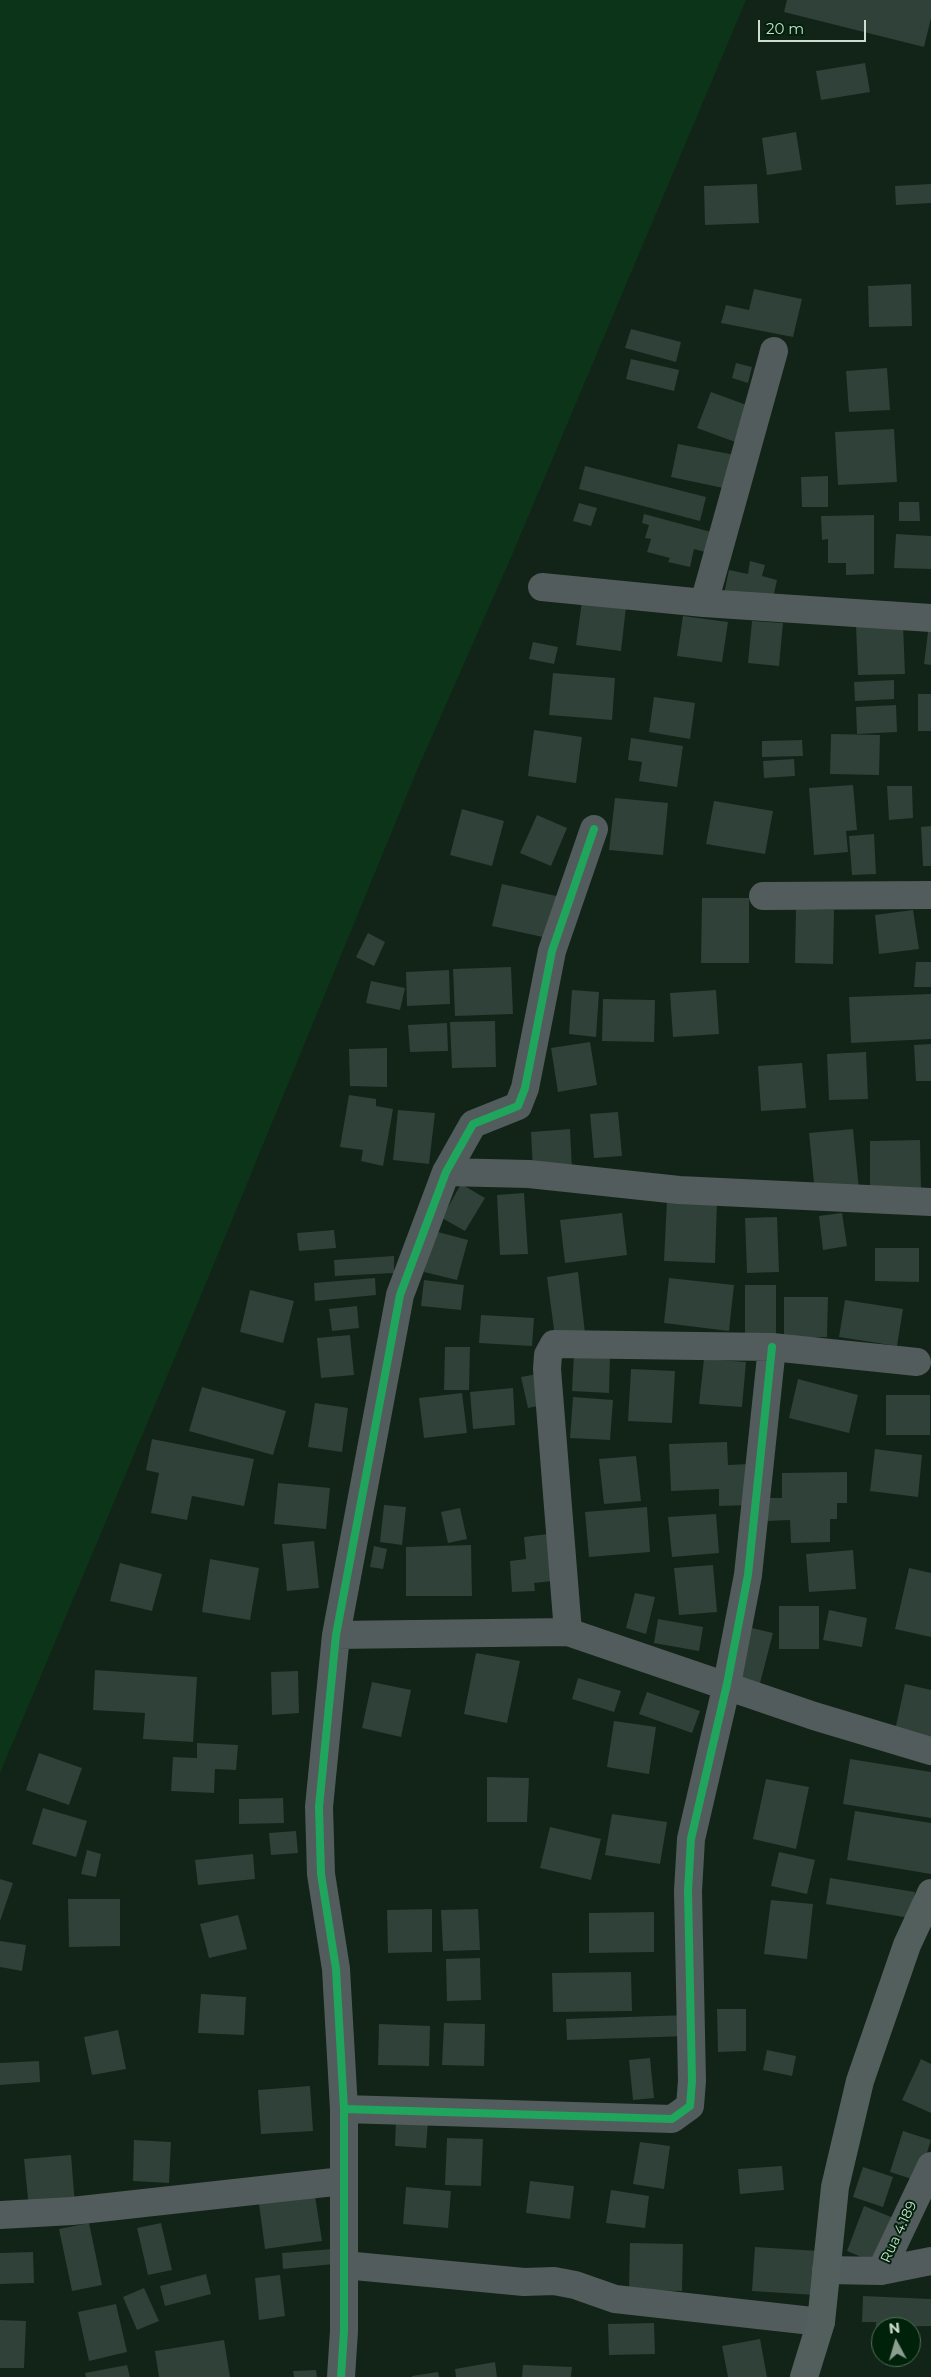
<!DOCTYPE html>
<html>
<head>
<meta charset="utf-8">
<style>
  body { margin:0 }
  #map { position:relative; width:931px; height:2377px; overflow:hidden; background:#112417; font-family:Montserrat,sans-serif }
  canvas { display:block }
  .north { position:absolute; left:871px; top:2317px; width:50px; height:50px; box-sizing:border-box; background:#00220b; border:1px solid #526e59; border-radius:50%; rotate:354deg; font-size:14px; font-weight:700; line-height:20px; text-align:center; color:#ccdfcf }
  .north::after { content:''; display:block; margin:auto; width:18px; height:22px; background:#8b9e8f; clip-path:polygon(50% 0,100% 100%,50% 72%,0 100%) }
  .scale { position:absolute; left:758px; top:20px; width:108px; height:22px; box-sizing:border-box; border:2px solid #ccdfcf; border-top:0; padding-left:6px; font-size:15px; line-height:18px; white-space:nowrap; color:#ccdfcf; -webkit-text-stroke:4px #00220b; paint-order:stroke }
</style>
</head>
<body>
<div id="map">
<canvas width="931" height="2377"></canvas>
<div class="north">N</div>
<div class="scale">20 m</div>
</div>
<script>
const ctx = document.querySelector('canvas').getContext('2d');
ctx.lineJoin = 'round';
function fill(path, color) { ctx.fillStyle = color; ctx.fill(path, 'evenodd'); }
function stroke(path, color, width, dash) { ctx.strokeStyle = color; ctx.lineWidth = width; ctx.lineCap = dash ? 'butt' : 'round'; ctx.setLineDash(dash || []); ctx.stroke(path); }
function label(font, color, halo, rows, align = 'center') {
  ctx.font = font + ' Montserrat,sans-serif'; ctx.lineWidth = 4; ctx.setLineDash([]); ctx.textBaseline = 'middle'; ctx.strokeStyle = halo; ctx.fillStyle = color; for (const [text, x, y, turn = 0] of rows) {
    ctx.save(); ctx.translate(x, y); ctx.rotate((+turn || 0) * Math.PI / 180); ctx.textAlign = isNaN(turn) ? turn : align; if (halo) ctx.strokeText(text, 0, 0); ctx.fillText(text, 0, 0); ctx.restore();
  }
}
const built = new Path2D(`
  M0,0H746L512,555L418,768L202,1293L0,1773Z`);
const building = new Path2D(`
  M787,0H931V18L924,47L784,12Z
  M865,63L870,92L821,100L816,71Z
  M796,132L802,170L767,175L762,138Z
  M757,184L759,223L705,225L704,186Z
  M931,184V203L896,205L895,186Z
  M911,284L912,326L869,327L868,286Z
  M754,289L802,299L793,337L721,323L726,305L749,310Z
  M631,329L681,342L676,362L625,348Z
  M631,359L679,370L674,391L626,379Z
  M736,363L752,367L748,383L732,378Z
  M887,368L890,410L849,412L846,371Z
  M711,392L752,407L738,443L697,428Z
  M894,429L897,482L838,485L835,432Z
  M678,444L735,455L728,489L671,477Z
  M585,466L706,497L700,521L579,489Z
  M828,476V507H802L801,477Z
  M899,502H919L920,521H899Z
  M579,503L597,508L591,526L573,521Z
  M644,514L715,533L709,553L694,549L690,567L668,562L670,558L647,552L651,539L645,538L649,525L642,523Z
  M874,515V574L846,575V563H828V539L822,540L821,516Z
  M896,534L931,536V569L894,568Z
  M750,561L765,565L762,576L777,580L773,598L724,594L729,570L748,574Z
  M582,601L626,607L621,651L576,645Z
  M683,616L728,622L722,662L677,656Z
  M752,621L783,623L779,666L748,663Z
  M903,624L905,674L858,675L856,626Z
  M929,624H931V665L924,664Z
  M533,642L558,647L554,664L529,659Z
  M553,673L615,678L612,720L549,715Z
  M894,680V699L855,701L854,682Z
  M918,694H931V731H918Z
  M654,697L695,703L690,739L649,732Z
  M896,705L897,732L857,734L856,707Z
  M534,730L582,737L576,783L528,776Z
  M831,734L880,735L879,775L830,774Z
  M631,738L683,746L677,787L639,781L642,762L628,760Z
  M802,740L803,756L762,757V741Z
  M794,759L795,776L764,778L763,761Z
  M853,785L857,830L846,831L848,852L814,855L809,788Z
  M887,786H912L913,818L889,820Z
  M615,798L668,803L663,855L609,850Z
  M714,801L773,811L765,854L706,844Z
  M462,809L504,821L492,866L450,855Z
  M537,815L567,828L551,866L520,853Z
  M931,826V866H923L921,827Z
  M874,834L876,874L852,875L849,836Z
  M502,884L561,897L552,939L492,926Z
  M702,898H749V963H701Z
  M796,909L834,910L833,964L795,963Z
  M913,910L919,949L879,954L875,915Z
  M368,933L385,942L374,966L356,957Z
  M916,962H931V987H914Z
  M511,967L513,1014L455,1016L453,969Z
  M449,970L450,1004L407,1006L406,972Z
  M371,981L405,988L400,1010L366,1003Z
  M572,990L599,992L596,1037L569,1034Z
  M716,990L719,1034L673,1037L670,993Z
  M931,994V1039L851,1043L849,997Z
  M603,999L655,1000L654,1042L602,1041Z
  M495,1021L496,1067L452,1068L450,1022Z
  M447,1023L448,1051L410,1052L408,1025Z
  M590,1042L597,1085L558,1092L551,1048Z
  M931,1044V1081H916L914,1045Z
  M387,1048V1087L350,1086L349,1049Z
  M866,1052L868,1099L829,1100L827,1054Z
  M802,1063L806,1108L761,1111L758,1066Z
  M349,1095L376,1099V1106L393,1109L383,1166L361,1161L363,1150L340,1147Z
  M398,1110L435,1113L429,1164L393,1160Z
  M618,1112L622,1156L594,1158L590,1114Z
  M570,1129L572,1169L533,1171L531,1132Z
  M853,1129L859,1189L815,1193L809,1133Z
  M920,1140L921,1188L870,1189V1141Z
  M461,1184L485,1198L465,1231L442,1218Z
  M524,1193L528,1254L500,1255L497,1195Z
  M667,1200L717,1202L715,1263L664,1261Z
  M622,1213L627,1255L565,1263L560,1220Z
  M842,1213L847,1246L823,1250L819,1216Z
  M777,1217L779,1272L747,1273L745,1218Z
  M334,1230L336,1248L299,1251L297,1233Z
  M434,1231L468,1240L457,1280L424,1272Z
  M875,1248H919V1282L875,1281Z
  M394,1256V1273L335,1276L334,1260Z
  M578,1272L585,1333L555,1337L547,1277Z
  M375,1278L376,1295L315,1301L314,1283Z
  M669,1278L734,1285L729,1331L664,1323Z
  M424,1280L464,1285L461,1310L421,1306Z
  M745,1285H776V1342H745Z
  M250,1290L294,1301L283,1343L240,1332Z
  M784,1297H828L827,1337L784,1338Z
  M845,1300L903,1309L897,1346L839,1337Z
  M357,1306L359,1328L332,1331L329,1309Z
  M481,1315L534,1318L532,1346L479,1343Z
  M350,1335L354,1375L321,1378L317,1338Z
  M445,1347H470L469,1390H444Z
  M574,1354L610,1356L609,1393L572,1391Z
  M704,1359L746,1362L742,1407L699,1404Z
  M631,1369L675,1371L672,1423L628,1421Z
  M537,1374L543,1405L528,1408L521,1377Z
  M798,1379L858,1395L849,1433L789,1418Z
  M202,1387L286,1411L273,1455L189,1431Z
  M513,1388L515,1425L473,1429L470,1392Z
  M462,1393L467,1433L424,1438L419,1398Z
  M886,1395H930V1435H886Z
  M573,1397L613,1400L610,1440L570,1438Z
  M315,1403L348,1408L342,1452L308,1447Z
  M152,1439L254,1459L244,1506L192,1496L187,1520L151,1513L159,1473L146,1470Z
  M727,1442L728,1465L750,1464L751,1505L719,1506V1489L671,1491L669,1444Z
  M875,1449L922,1455L918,1497L870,1491Z
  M636,1456L641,1501L604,1504L599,1459Z
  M847,1472V1503H837V1519H830V1542L791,1543L790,1520L767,1521L766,1498H782V1473Z
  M278,1483L330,1488L326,1529L274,1524Z
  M384,1505L406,1507L402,1545L380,1542Z
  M647,1507L650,1552L589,1557L585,1512Z
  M460,1508L467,1539L448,1543L441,1512Z
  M716,1514L719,1553L672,1557L668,1517Z
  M548,1534L553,1581L534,1583L535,1591L512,1592L510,1561L526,1559L524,1537Z
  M314,1541L319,1588L287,1591L282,1544Z
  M471,1545L472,1596H406V1547Z
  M374,1546L387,1549L383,1569L370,1567Z
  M853,1550L856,1589L809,1592L806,1554Z
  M210,1559L259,1568L250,1620L202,1612Z
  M120,1563L162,1574L152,1611L110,1601Z
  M713,1565L717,1612L679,1615L674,1568Z
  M909,1568L931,1573V1637L895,1629Z
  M635,1593L655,1597L646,1634L626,1628Z
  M779,1606H819V1649H779Z
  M829,1610L867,1618L862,1647L823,1640Z
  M658,1619L703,1627L699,1651L654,1643Z
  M752,1628L773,1633L758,1691L738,1685Z
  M476,1653L520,1661L507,1723L464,1714Z
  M95,1670L197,1677L193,1742L143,1739L145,1713L93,1710Z
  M298,1671L299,1713L272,1715L271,1672Z
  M578,1678L621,1691L614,1712L572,1699Z
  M372,1682L411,1690L401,1737L362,1728Z
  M905,1684L931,1690V1743L894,1735Z
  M647,1692L700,1711L692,1733L639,1714Z
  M614,1721L656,1727L649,1774L607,1767Z
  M197,1743L238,1745L236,1770L215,1769L214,1793L171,1791L173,1757L197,1758Z
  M39,1753L82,1768L69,1805L26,1790Z
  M850,1759L931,1772V1818L843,1804Z
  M487,1777L529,1778L527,1822H487Z
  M766,1779L809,1787L796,1849L753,1839Z
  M283,1798L284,1823L239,1824V1799Z
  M43,1808L87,1821L76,1857L32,1844Z
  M855,1811L931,1823V1874L847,1860Z
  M612,1814L667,1822L660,1864L605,1855Z
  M550,1827L601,1839L591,1880L540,1868Z
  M296,1831L298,1853L271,1855L269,1833Z
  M87,1850L101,1854L96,1877L81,1874Z
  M779,1852L815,1860L807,1894L771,1886Z
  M253,1854L255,1879L198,1885L195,1860Z
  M830,1878L915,1892L910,1918L826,1904Z
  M0,1879L13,1883L0,1921Z
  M68,1899H120V1946L69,1947Z
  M771,1900L813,1904L807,1959L764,1954Z
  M432,1909V1952L388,1953L387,1910Z
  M478,1909L480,1950L443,1951L441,1910Z
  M654,1912V1952L589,1953V1913Z
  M238,1915L247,1949L209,1958L200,1924Z
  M0,1941L26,1945L22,1971L0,1967Z
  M480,1958L481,2000L447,2001L446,1959Z
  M631,1972L632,2011L553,2012L552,1973Z
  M201,1994L246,1997L244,2035L198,2033Z
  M717,2009H746V2051L718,2052Z
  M688,2015L689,2036L567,2040L566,2019Z
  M444,2023L485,2024L484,2066L442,2065Z
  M379,2024L430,2026L429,2066L378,2065Z
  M118,2030L126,2069L92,2075L84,2037Z
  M767,2050L796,2056L792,2076L763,2070Z
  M650,2058L654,2098L633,2100L629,2060Z
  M921,2059L931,2064V2113L902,2100Z
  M39,2061L40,2082L0,2085V2063Z
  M310,2086L313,2131L261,2134L258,2090Z
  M396,2119L428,2121L426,2148L395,2146Z
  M903,2131L931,2140L918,2181L890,2172Z
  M447,2138L483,2139L481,2186L445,2185Z
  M134,2140L171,2142L169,2183L133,2181Z
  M640,2142L670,2146L664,2189L633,2184Z
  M71,2155L75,2205L29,2208L24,2159Z
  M782,2166L784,2190L740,2194L738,2169Z
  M863,2167L893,2177L883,2207L853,2197Z
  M530,2181L574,2186L570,2219L526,2213Z
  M406,2187L451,2191L448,2228L403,2224Z
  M611,2190L649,2196L645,2228L606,2223Z
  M315,2196L322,2241L265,2249L259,2204Z
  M864,2206L901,2221L883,2266L847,2251Z
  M89,2223L102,2285L72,2291L59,2229Z
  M161,2223L172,2270L148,2275L137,2228Z
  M630,2243L683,2244L682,2291L629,2290Z
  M755,2247L819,2251L816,2295L752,2291Z
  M333,2249L334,2264L283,2269L282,2253Z
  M33,2252L34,2283L0,2284V2253Z
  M206,2274L211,2294L165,2306L160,2286Z
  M280,2275L285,2316L259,2320L255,2278Z
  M144,2288L159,2321L137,2330L123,2297Z
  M863,2296L931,2299V2326L881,2327V2340H875L876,2322H862Z
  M116,2304L127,2352L89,2361L78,2312Z
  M0,2320L26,2321L24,2368H0Z
  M654,2323L655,2354L609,2355L608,2324Z
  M760,2339L767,2377H728L722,2346Z
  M224,2340L230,2377H159L155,2351Z
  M495,2362L497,2377H456L455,2369Z
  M127,2365L130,2377H86L85,2373Z
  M523,2365L572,2367L571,2377H522Z
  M316,2370L317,2377H294L293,2371Z
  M438,2372L439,2377H412V2376Z`);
const street = new Path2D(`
  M542,587L704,603L931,618
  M704,603L774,351
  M763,896L931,895
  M446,1172L529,1174L679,1190L931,1202
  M568,1632L547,1369L548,1355L554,1344L772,1347L917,1362
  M336,1635L568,1632L814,1716L931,1751
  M344,2109L672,2119L690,2106L692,2081L688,1891L691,1839L727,1684L748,1575L772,1347
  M0,2215L72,2211L343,2181
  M344,2265L524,2282L554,2281L575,2285L615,2299L821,2322
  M826,2270L881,2271L931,2261
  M881,2271L931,2166
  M341,2377L344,2331V2109L336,1969L321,1874L319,1807L336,1635L400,1295L446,1172L473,1124L518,1106L525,1088L552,951L594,829`);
const secondary = new Path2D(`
  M804,2377L821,2322L835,2187L860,2081L907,1945L931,1893`);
const cycleway = new Path2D(`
  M344,2109L672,2119L690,2106L692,2081L688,1891L691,1839L727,1684L748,1575L772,1347
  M341,2377L344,2331V2109L336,1969L321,1874L319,1807L336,1635L400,1295L446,1172L473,1124L518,1106L525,1088L552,951L594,829`);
const streetNames = [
  ["Rua 4.189",899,2232,-65]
];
fill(built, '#0c3419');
fill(building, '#2f4138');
stroke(street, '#525c5c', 28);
stroke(secondary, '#525f5d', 28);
stroke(cycleway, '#20a55d', 8);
label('14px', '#ccdfcf', '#00220b', streetNames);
</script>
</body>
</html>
